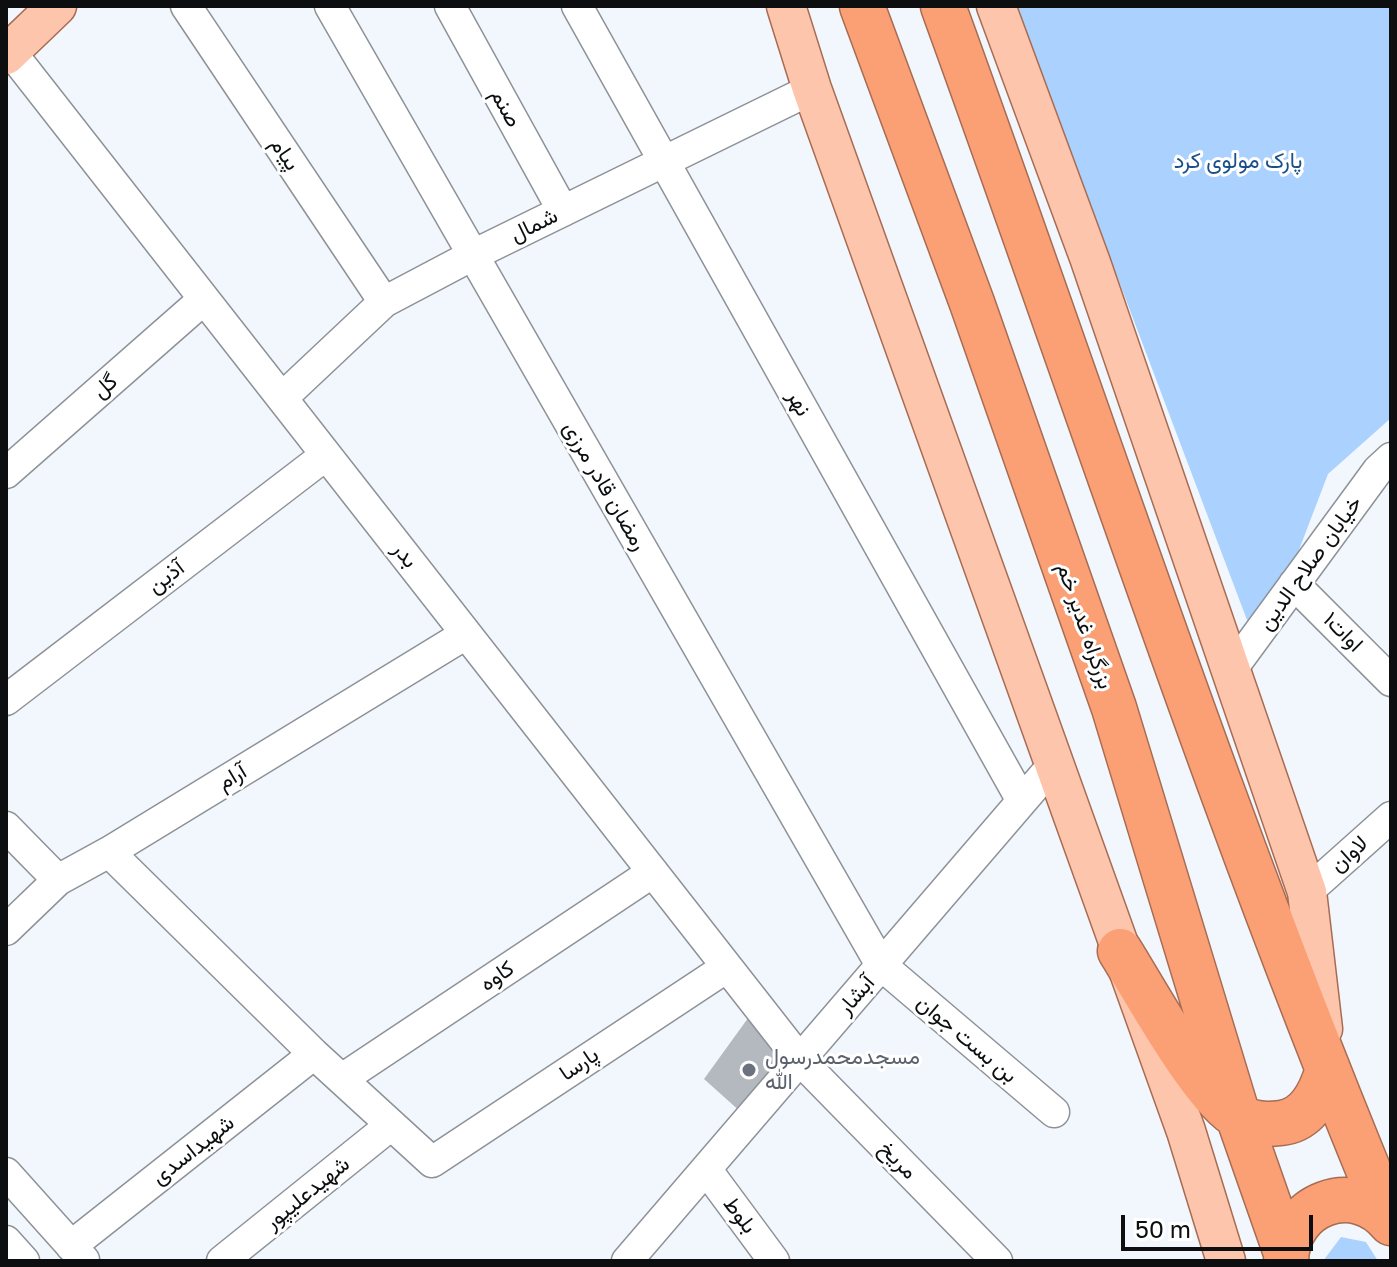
<!DOCTYPE html>
<html>
<head>
<meta charset="utf-8">
<style>
  body { margin:0 }
  #map { position:relative; width:1397px; height:1267px; overflow:hidden; background:#f2f7fe; font-family:"Golos Text",sans-serif }
  canvas { display:block }
  .frame { position:absolute; inset:0; border:8px solid #0c0e10; pointer-events:none }
  .scale { position:absolute; left:1121px; top:1215px; width:192px; height:36px; box-sizing:border-box; border:4px solid #0c0e10; border-top:0; padding-left:10px; font-size:24px; line-height:28px; white-space:nowrap; color:#0c0e10; -webkit-text-stroke:6px #fff; paint-order:stroke }
</style>
</head>
<body>
<div id="map">
<canvas width="1397" height="1267"></canvas>
<div class="frame"></div>
<div class="scale">50 m</div>
</div>
<script>
const ctx = document.querySelector('canvas').getContext('2d');
ctx.lineJoin = 'round';
function fill(path, color) { ctx.fillStyle = color; ctx.fill(path, 'evenodd'); }
function stroke(path, color, width, dash) { ctx.strokeStyle = color; ctx.lineWidth = width; ctx.lineCap = dash ? 'butt' : 'round'; ctx.setLineDash(dash || []); ctx.stroke(path); }
function label(font, color, halo, rows, align = 'center') {
  ctx.font = font + ' "Golos Text",Vazirmatn,sans-serif'; ctx.lineWidth = 6; ctx.setLineDash([]); ctx.textBaseline = 'middle'; ctx.strokeStyle = halo; ctx.fillStyle = color; for (const [text, x, y, turn = 0] of rows) {
    ctx.save(); ctx.translate(x, y); ctx.rotate((+turn || 0) * Math.PI / 180); ctx.textAlign = isNaN(turn) ? turn : align; if (halo) ctx.strokeText(text, 0, 0); ctx.fillText(text, 0, 0); ctx.restore();
  }
}
const green = new Path2D(`
  M1015,6H1391V418L1328,474L1276,610L1247,620Z
  M1341,1237L1366,1242L1378,1261H1323Z`);
const building = new Path2D(`
  M751,1014L795,1062L752,1122L704,1079Z`);
const minor = new Path2D(`
  M186,6L384,302
  M330,6L881,965L1054,1112
  M450,6L563,211
  M577,6L1022,801
  M10,51L800,1060L997,1261
  M282,398L384,302L473,255L812,89
  M6,473L204,299
  M1294,584L1391,681
  M1232,669L1378,470L1391,458
  M6,700L326,455
  M6,827L58,880
  M109,852L314,1054L432,1162L727,967
  M1307,892L1391,817
  M6,930L58,880L109,852L466,634
  M342,1079L653,872
  M706,1169L774,1261
  M6,1173L84,1260
  M6,1241L24,1261
  M71,1246L314,1054
  M222,1261L391,1125
  M627,1261L1053,765`);
const major = new Path2D(`
  M786,6L812,89L1186,1131L1226,1261
  M996,6L1090,260L1307,892L1323,1029
  M6,55L57,6`);
const highway = new Path2D(`
  M862,6L972,303L1114,708L1238,1116L1286,1253
  M943,6C1090,411 1223,822 1389,1220
  M1120,951C1144,989 1203,1098 1239,1117C1253,1124 1265,1125 1281,1123C1308,1120 1320,1095 1327,1072
  M1286,1261C1287,1204 1354,1178 1391,1223`);
const markers = [
  [749,1070,8,"#6b7280"]
];
const streetNames = [
  ["صنم",506,108,61],
  ["پیام",285,154,56],
  ["شمال",534,225,-26],
  ["گل",105,386,-41],
  ["نهر",799,403,61],
  ["رمضان قادر مرزی",605,486,60],
  ["بدر",405,555,52],
  ["خیابان صلاح الدین",1310,563,-54],
  ["آذین",166,577,-37],
  ["بزرگراه غدیر خم",1085,626,71],
  ["اوات۱",1343,632,45],
  ["آرام",232,777,-31],
  ["لاوان",1349,854,-42],
  ["کاوه",497,976,-34],
  ["آبشار",856,995,-49],
  ["بن بست جوان",967,1039,40],
  ["پارسا",579,1064,-34],
  ["شهیداسدی",193,1150,-38],
  ["مریخ",898,1160,45],
  ["شهیدعلیپور",307,1193,-39],
  ["بلوط",740,1215,53]
];
const parkNames = [
  ["پارک مولوی کرد",1238,161]
];
const worshipNames = [
  ["مسجدمحمدرسول",765,1057],
  ["الله",765,1082]
];
fill(green, '#abd1fe');
fill(building, '#b4b9bf');
stroke(minor, '#8d9298', 33);
stroke(major, '#a76c52', 41);
stroke(highway, '#a76c52', 47);
stroke(minor, '#fff', 30);
stroke(major, '#fdc5ac', 38);
stroke(highway, '#fb9f75', 44);
for (const [x, y, r, color] of markers) { const dot = new Path2D(); dot.arc(x, y, r, 0, 2 * Math.PI); ctx.fillStyle = color; ctx.fill(dot); stroke(dot, '#fff', 3); }
label('22px', '#0c0e10', '#fff', streetNames);
label('22px', '#1b4f87', '#fff', parkNames);
label('22px', '#5b616d', '#fff', worshipNames, 'left');
</script>
</body>
</html>
